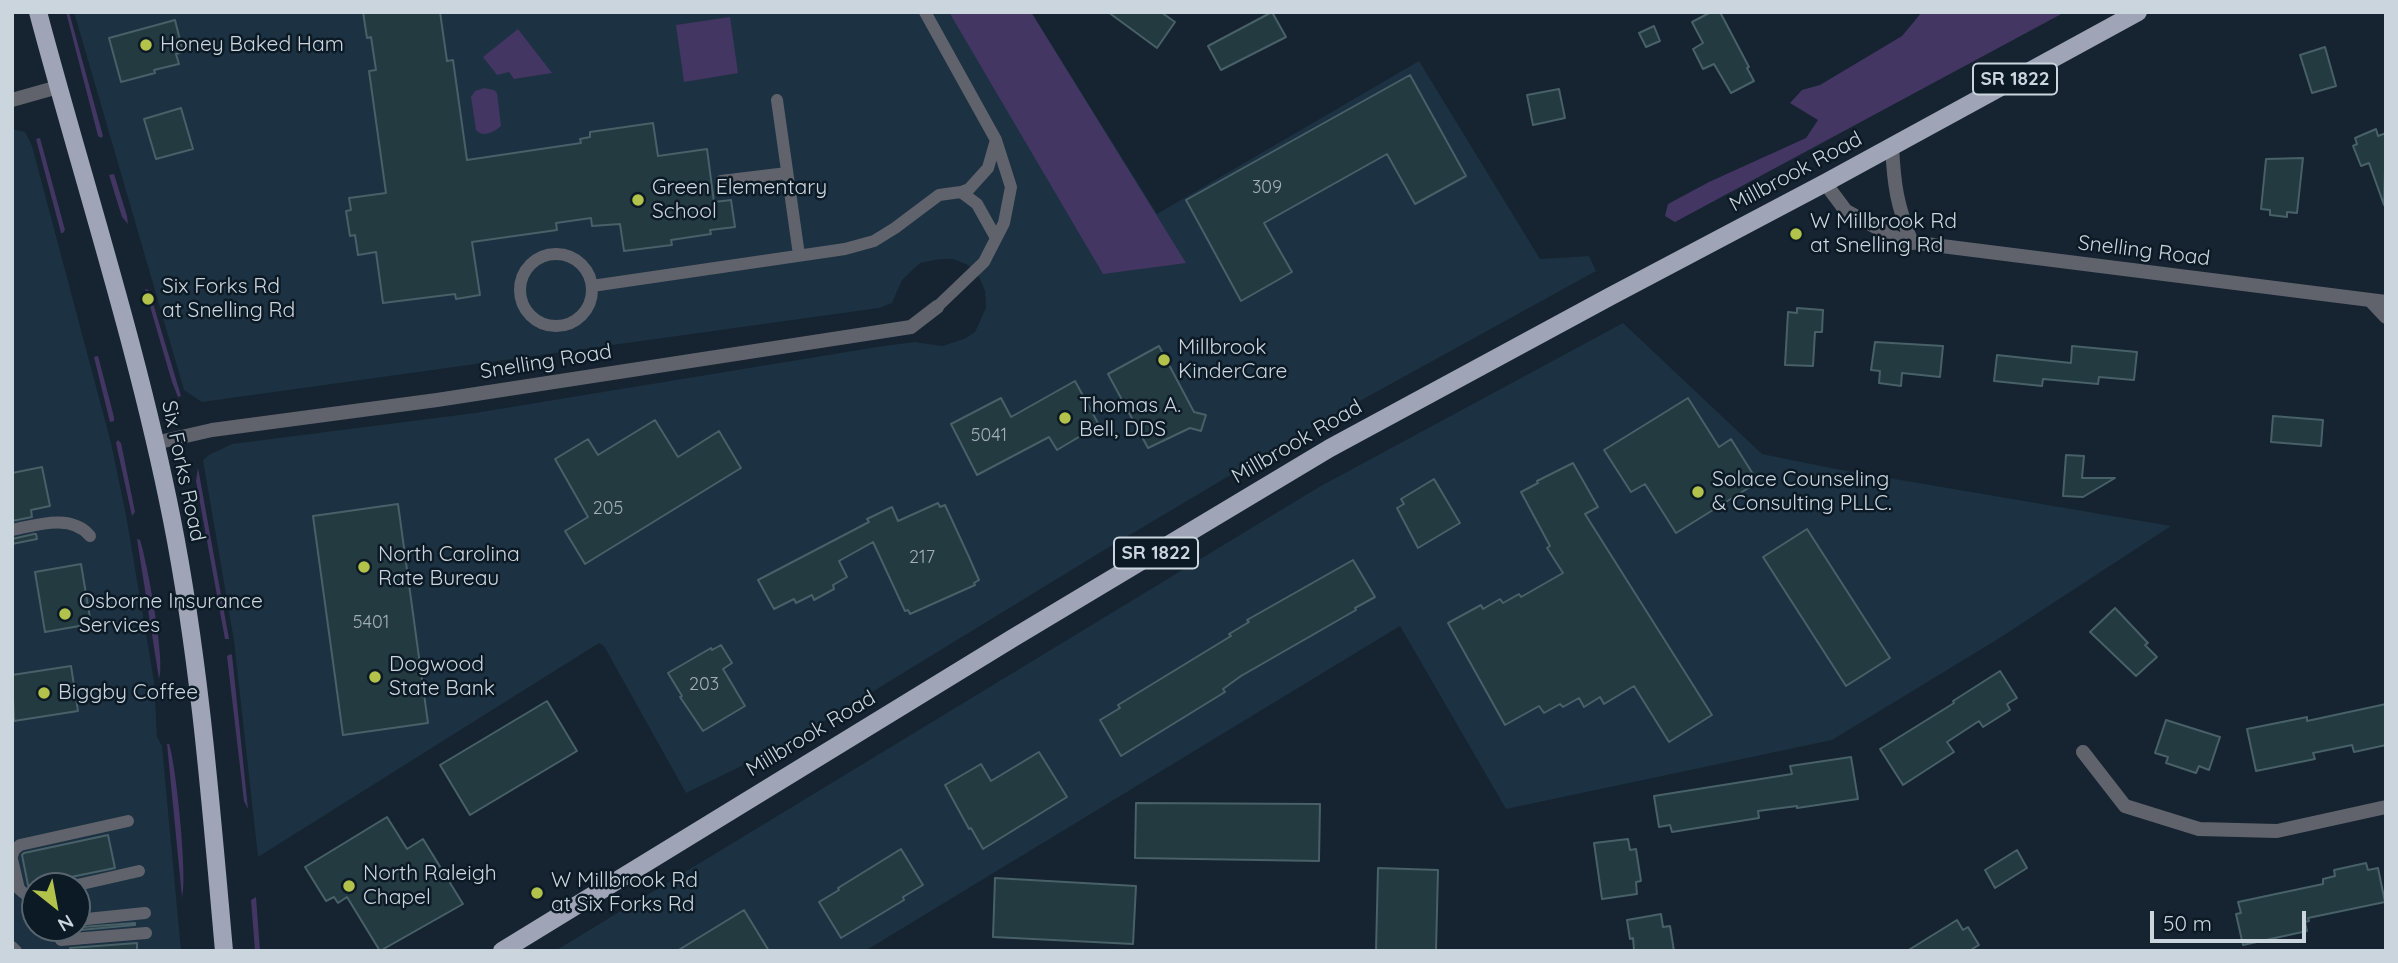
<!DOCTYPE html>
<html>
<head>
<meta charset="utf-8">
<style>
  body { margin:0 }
  #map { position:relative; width:2398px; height:963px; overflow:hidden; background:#152430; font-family:Quicksand,sans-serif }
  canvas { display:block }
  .frame { position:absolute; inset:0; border:14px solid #cbd5dd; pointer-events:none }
  .north { position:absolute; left:21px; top:872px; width:70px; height:70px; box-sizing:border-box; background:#0c1a26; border:2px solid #58656f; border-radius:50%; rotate:149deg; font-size:19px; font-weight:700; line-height:28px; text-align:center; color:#cbd5dd }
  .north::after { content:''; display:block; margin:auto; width:24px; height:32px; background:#b3c24b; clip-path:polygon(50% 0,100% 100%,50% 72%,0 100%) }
  .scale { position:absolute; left:2150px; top:911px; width:156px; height:32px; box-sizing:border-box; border:4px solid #cbd5dd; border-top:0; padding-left:9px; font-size:21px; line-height:24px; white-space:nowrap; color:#cbd5dd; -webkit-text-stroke:5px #0c1a26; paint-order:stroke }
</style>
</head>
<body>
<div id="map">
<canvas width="2398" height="963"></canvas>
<div class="frame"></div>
<div class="north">N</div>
<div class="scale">50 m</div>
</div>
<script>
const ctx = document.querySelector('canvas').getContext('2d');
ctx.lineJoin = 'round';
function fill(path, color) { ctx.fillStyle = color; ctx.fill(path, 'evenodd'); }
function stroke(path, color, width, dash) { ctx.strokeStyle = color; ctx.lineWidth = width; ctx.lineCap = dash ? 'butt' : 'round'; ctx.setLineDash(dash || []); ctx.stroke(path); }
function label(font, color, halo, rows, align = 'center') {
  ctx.font = font + ' Quicksand,sans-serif'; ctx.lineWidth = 5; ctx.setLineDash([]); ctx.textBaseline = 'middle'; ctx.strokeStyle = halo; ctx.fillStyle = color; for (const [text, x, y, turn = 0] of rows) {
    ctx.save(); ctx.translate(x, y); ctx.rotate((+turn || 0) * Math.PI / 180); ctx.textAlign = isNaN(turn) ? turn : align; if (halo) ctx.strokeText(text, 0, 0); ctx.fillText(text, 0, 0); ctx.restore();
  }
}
const built = new Path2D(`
  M74,12H1031L1157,214L1419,61L1540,259L1589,256L1596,271L1298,435L1101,552L787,744L686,793L604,646L599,643L258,857L234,641L203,460L209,455L232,444L475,413L883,346L915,342L942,346L964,339L975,332L986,308L985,291L980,279L968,265L953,259H940L920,263L902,280L892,303L879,308L202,402L184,390Z
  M12,129L25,132L32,146L111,443L126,515L154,681L157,737L162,746L181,951H12ZM35,886H77V928H35Z
  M1623,323L1762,454L1836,469L2171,526L1998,639L1832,740L1506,809L1400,626L865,951H555L1319,487Z`);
const green = new Path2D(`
  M66,12H69L103,136L101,138L98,136Z
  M949,12H1031L1186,263L1103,274Z
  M1922,12H2065L1675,222L1665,216L1668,204L1709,182L1806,138L1818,120L1790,103L1802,90L1820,85L1902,36Z
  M730,17L738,73L684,82L676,25Z
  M518,29L552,73L514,79L509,72L497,75L483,57Z
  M484,88L494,90L497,93L501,126C494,132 483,138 476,130L471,97L475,91Z
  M40,138L65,230L63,233H61L36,139Z
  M114,174L127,216L128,224L122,217L109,175Z
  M145,289L149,290L181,396L178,397L172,382Z
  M98,356L114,417V421L110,422L94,357Z
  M118,440L121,443L135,512L132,516L116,443Z
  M198,468L229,639H225L196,481Z
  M137,539L140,540C147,561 166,663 159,679Z
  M231,654L232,655L248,809L244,801L227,656Z
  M167,744H169C176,763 188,881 182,897Z
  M256,897L260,951H255L251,900Z`);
const building = new Path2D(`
  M363,12H440L447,61L453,60L467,160L581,143L580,139L590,137V132L653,123L658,156L707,149L714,202L731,200L735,227L710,230L711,234L671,240L672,245L624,251L620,224L592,226L591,218L556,223L557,230L472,242L480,295L456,299L455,294L383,303L376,252L358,255L355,235L350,236L346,211L351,210L349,198L386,193L369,71L376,70L371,37L367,38Z
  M1108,12H1161L1175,22L1157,48Z
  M1272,12L1286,37L1221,70L1208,46Z
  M1711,12H1720L1749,67L1747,68L1754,81L1731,93L1714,64L1703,69L1693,49L1703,43L1692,22Z
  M175,20L183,52L176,54L179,64L154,70L155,73L121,82L109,38Z
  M1654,26L1660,41L1646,47L1639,33Z
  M2325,47L2336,86L2312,93L2300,55Z
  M1410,75L1466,176L1415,204L1387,154L1264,223L1292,272L1241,301L1186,200Z
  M1559,89L1565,118L1533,125L1527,95Z
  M181,108L193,149L156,159L144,119Z
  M2376,129L2378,136L2386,133L2384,205L2369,163L2361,166L2353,146L2357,144L2355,138Z
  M2303,158L2297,213L2287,212V217L2270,215V210L2261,209L2266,159Z
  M1797,308L1823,310L1822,332H1815L1813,366L1785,365L1788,312L1797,313Z
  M1875,342L1943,346L1940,377L1902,373L1901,386L1879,383L1880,371L1871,370Z
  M1159,346L1194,412L1206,415L1201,431L1190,428L1148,448L1108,374Z
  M2072,346L2137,352L2134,380L2099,377L2098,384L2043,379L2042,386L1994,381L1997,355L2071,363Z
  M1075,381L1099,425L1057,450L1049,437L977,475L951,424L1001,398L1011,417Z
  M1688,398L1719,447L1731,439L1758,482L1676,533L1645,484L1631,492L1604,450Z
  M2273,416L2323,420L2321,446L2271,442Z
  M655,420L678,457L719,431L741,468L585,564L565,531L588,517L555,459L588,439L598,455Z
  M2066,455L2084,456L2082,478H2115L2083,497L2063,496Z
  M1573,463L1598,507L1585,514L1712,715L1669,742L1634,686L1604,704L1600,697L1584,707L1579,698L1563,707L1560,704L1544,713L1539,706L1505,725L1448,623L1481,605L1483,609L1500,599L1503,603L1519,594L1521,597L1563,573L1547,548L1550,546L1521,492L1538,483L1537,481Z
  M42,467L50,506L31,510L32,517L12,521V473Z
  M1434,479L1460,523L1418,548L1397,508L1404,504L1401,499Z
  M938,503L940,507L945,505L969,557L979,580L974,583L975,585L910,614L908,610L905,611L873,542L839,561L847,577L833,585L834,589L814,600L812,595L796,603L794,599L774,609L758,580L869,522L867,519L892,507L898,521Z
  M398,504L428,723L343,735L313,516Z
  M1807,529L1890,658L1846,686L1763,557Z
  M34,534H36L37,539L12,544V539Z
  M1353,560L1375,597L1355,608L1356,610L1241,676L1223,689L1225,692L1121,756L1100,720L1120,708L1118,705L1231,636L1229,634L1249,622L1247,620Z
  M81,564L91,624L45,632L35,572Z
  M2115,608L2148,643L2145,645L2157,657L2136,676L2090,632Z
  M721,645L732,663L723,669L745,706L703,731L680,697L682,696L668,673L711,648L712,650Z
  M71,666L78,711L14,721L12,675Z
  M2000,671L2017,698L2007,704L2010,710L1983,727L1979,721L1947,742L1954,752L1903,785L1880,749L1954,703L1953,701Z
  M547,701L577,751L470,815L440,765Z
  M2386,704V745L2354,752L2352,745L2313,753L2315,759L2256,771L2247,729L2307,717V721Z
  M2166,720L2220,737L2209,770L2199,766L2196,773L2166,763L2168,757L2155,753Z
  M1039,752L1067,797L983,849L971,828L969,829L945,785L981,764L991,781Z
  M1851,757L1858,799L1797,808V806L1758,811L1759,818L1672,832L1670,825L1659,827L1654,796L1792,774L1790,766Z
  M1136,803L1320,804L1319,861L1135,858Z
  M387,817L407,849L423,839L463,904L380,951L347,897L338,903L334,897L326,901L305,867Z
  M108,835L115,868L71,877L65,882L52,885V883L38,886L28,885L22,855L24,853Z
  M1628,839L1630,850L1636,849L1641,881L1636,882L1637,894L1602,899L1594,843Z
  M901,849L923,885L903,897L904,900L841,938L819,902L839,890L838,888Z
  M2017,850L2027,868L1995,888L1985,870Z
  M2366,863L2368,870L2378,868L2385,902L2308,918L2309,921L2305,922L2307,931L2243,945L2236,914L2241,913L2238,902L2323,884V879L2335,876L2334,870Z
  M1378,868L1438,870L1436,951H1376Z
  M995,878L1136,886L1133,944L993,937Z
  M744,910L769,951H677L708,932Z
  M1661,914L1663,927L1670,926L1674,951L1634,950L1633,938L1630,939L1627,920Z
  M1957,920L1963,930L1968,927L1979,945L1969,951H1907Z
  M135,923V925L69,931V928Z
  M137,943V951H71L70,948Z`);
const lane = new Path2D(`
  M925,12L996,140L1011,187L1004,223L984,262L937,307
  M777,100L799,255
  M721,181L787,173
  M961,192L977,204L996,238
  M520 290a36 36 0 1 1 72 0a36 36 0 1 1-72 0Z
  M592,286L845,249L874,241L895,228L939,195L961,192L969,189L988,168L996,140
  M12,530C36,525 72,513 90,536
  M12,856L14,850L20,845L128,821
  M12,859L19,889L25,894L35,895
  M73,886L139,871
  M77,920L145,913
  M61,940L146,933
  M12,947L16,951`);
const street = new Path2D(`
  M12,100L58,87
  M1892,146C1894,186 1897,205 1912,243
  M1825,183L1846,211L1902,241L2386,302
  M2370,300L2386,317
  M155,443L212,430L437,400L911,327L937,307
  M2083,752L2125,806L2199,829L2277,831L2386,807`);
const primary = new Path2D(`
  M38,12C83,181 138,348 172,520C200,662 211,807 224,951
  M502,951L1013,638L1330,448L1611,296L1825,183L2138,12`);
const markers = [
  [146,45,7,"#b3c24b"],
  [638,200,7,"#b3c24b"],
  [1796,234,7,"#b3c24b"],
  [148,299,7,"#b3c24b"],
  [1164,360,7,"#b3c24b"],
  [1065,418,7,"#b3c24b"],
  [1698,492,7,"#b3c24b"],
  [364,567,7,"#b3c24b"],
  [65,614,7,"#b3c24b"],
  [375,677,7,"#b3c24b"],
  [44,693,7,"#b3c24b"],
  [349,886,7,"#b3c24b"],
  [537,893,7,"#b3c24b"]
];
const numberNames = [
  ["309",1267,188],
  ["5041",989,436],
  ["205",608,509],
  ["217",922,558],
  ["5401",371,623],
  ["203",704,685]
];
const shields = [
  [2015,79,84],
  [1156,553,84]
];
const shieldNames = [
  ["SR 1822",2015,79],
  ["SR 1822",1156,553]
];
const poiNames = [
  ["Honey Baked Ham",160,45],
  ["Green Elementary",652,188],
  ["School",652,212],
  ["W Millbrook Rd",1810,222],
  ["at Snelling Rd",1810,246],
  ["Six Forks Rd",162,287],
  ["at Snelling Rd",162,311],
  ["Millbrook",1178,348],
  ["KinderCare",1178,372],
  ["Thomas A.",1079,406],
  ["Bell, DDS",1079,430],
  ["Solace Counseling",1712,480],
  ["& Consulting PLLC.",1712,504],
  ["North Carolina",378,555],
  ["Rate Bureau",378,579],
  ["Osborne Insurance",79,602],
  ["Services",79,626],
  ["Dogwood",389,665],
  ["State Bank",389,689],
  ["Biggby Coffee",58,693],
  ["North Raleigh",363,874],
  ["Chapel",363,898],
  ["W Millbrook Rd",551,881],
  ["at Six Forks Rd",551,905]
];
const streetNames = [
  ["Millbrook Road",1796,172,-28],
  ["Snelling Road",2144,251,7],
  ["Snelling Road",546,362,-9],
  ["Millbrook Road",1297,442,-30],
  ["Six Forks Road",183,471,78],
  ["Millbrook Road",811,734,-31]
];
fill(built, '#1c3141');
fill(green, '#433663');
fill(building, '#243a41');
stroke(building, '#486067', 2);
stroke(lane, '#60636c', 12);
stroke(street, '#60636c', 14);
stroke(primary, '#9fa5b6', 18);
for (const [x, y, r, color] of markers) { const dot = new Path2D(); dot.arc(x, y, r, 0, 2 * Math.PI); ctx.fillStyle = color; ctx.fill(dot); stroke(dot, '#0c1a26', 2.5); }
label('18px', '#a1aeb6', null, numberNames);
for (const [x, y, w] of shields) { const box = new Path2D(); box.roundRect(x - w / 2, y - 15.5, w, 31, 5); ctx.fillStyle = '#0c1a26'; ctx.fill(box); stroke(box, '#cbd5dd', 2); }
label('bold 19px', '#cbd5dd', null, shieldNames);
label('21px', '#cbd5dd', '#0c1a26', poiNames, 'left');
label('21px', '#cbd5dd', '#0c1a26', streetNames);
</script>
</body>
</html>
